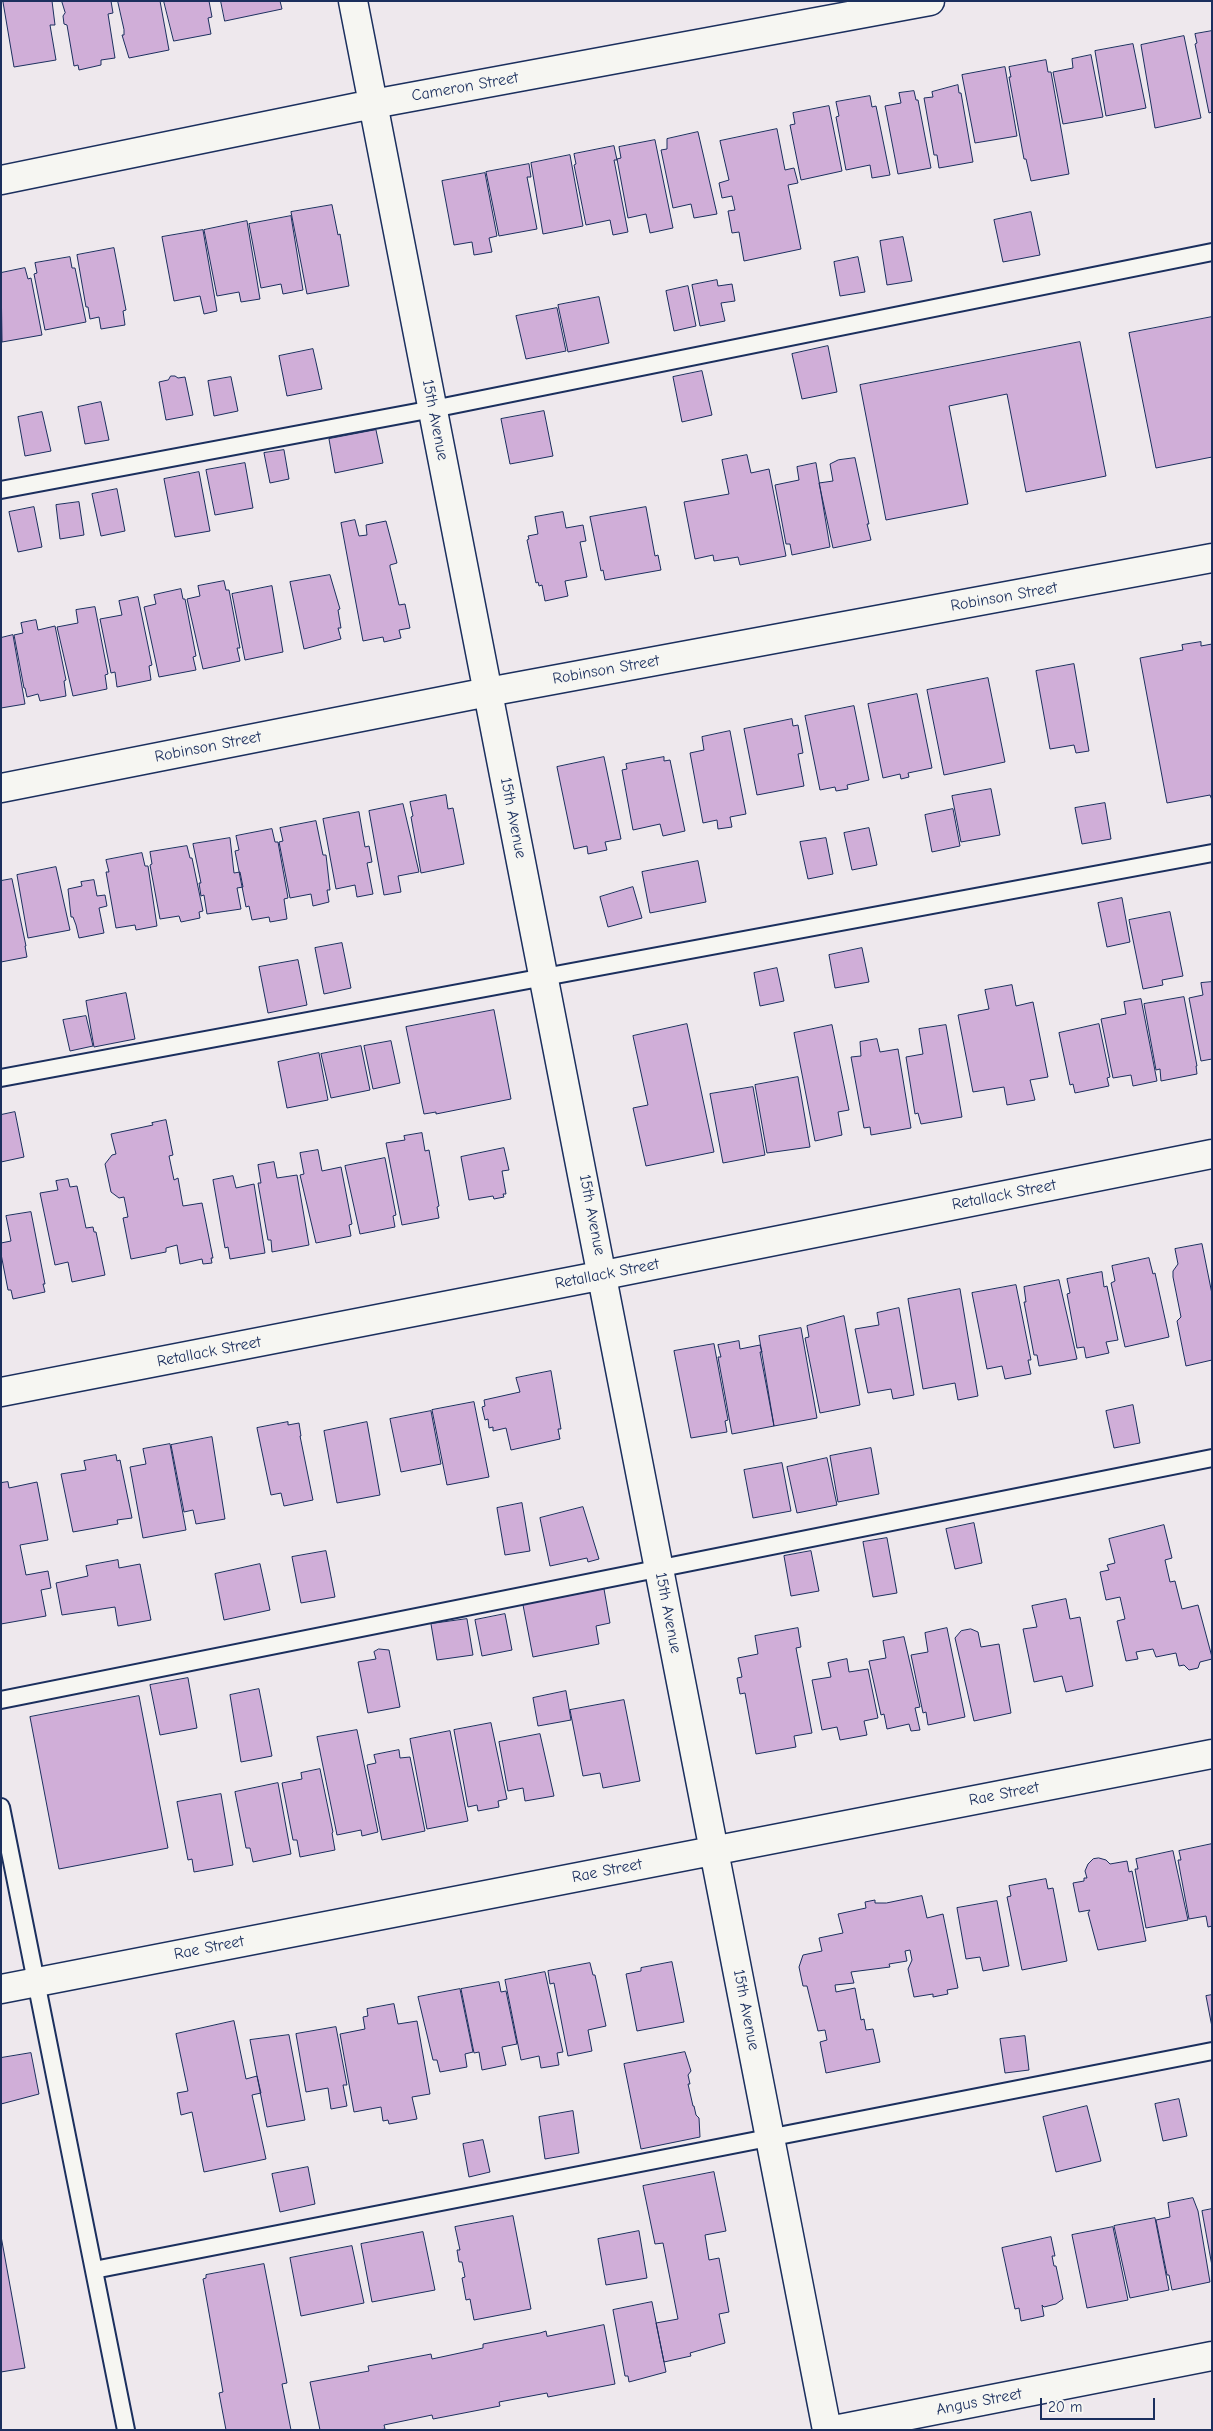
<!DOCTYPE html>
<html>
<head>
<meta charset="utf-8">
<style>
  body { margin:0 }
  #map { position:relative; width:1213px; height:2431px; overflow:hidden; background:#eee8ed; font-family:"Comic Neue",sans-serif }
  canvas { display:block }
  .frame { position:absolute; inset:0; border:2px solid #1b2f5e; pointer-events:none }
  .scale { position:absolute; left:1040px; top:2398px; width:115px; height:22px; box-sizing:border-box; border:2px solid #1b2f5e; border-top:0; padding-left:6px; font-size:15px; line-height:18px; white-space:nowrap; color:#1b2f5e; -webkit-text-stroke:4px #f6f6f2; paint-order:stroke }
</style>
</head>
<body>
<div id="map">
<canvas width="1213" height="2431"></canvas>
<div class="frame"></div>
<div class="scale">20 m</div>
</div>
<script>
const ctx = document.querySelector('canvas').getContext('2d');
ctx.lineJoin = 'round';
function fill(path, color) { ctx.fillStyle = color; ctx.fill(path, 'evenodd'); }
function stroke(path, color, width, dash) { ctx.strokeStyle = color; ctx.lineWidth = width; ctx.lineCap = dash ? 'butt' : 'round'; ctx.setLineDash(dash || []); ctx.stroke(path); }
function label(font, color, halo, rows, align = 'center') {
  ctx.font = font + ' "Comic Neue",sans-serif'; ctx.lineWidth = 5; ctx.setLineDash([]); ctx.textBaseline = 'middle'; ctx.strokeStyle = halo; ctx.fillStyle = color; for (const [text, x, y, turn = 0] of rows) {
    ctx.save(); ctx.translate(x, y); ctx.rotate((+turn || 0) * Math.PI / 180); ctx.textAlign = isNaN(turn) ? turn : align; if (halo) ctx.strokeText(text, 0, 0); ctx.fillText(text, 0, 0); ctx.restore();
  }
}
const building = new Path2D(`
  M11,1H52L55,25H50L56,60L14,67L3,2Z
  M62,1H111L113,13L108,14L115,58L101,60V65L79,70L78,65L74,66L67,25L64,24L63,16L65,13Z
  M118,1H160L169,50L129,58L122,35H124V30Z
  M164,1H209L212,17L208,18L211,34L174,41Z
  M221,1H280L282,9L225,21Z
  M1212,31V112L1209,113L1195,44L1197,43L1195,34Z
  M1184,36L1201,118L1155,128L1141,45Z
  M1133,44L1146,108L1106,116L1095,51Z
  M1091,55L1103,117L1063,124L1053,72L1073,68L1072,59Z
  M1046,60L1048,72H1051L1069,174L1031,181L1026,159H1024L1009,77H1011L1009,67Z
  M1005,67L1017,136L975,143L962,75Z
  M958,85L959,93H961L973,162L939,168L937,155H934L924,98L933,97L932,92Z
  M914,91L916,100H918L931,168L898,174L885,106L901,103L899,93Z
  M870,96L872,107L876,106L890,175L872,178L870,165L846,170L836,117L839,116L836,102Z
  M829,106L842,171L801,180L790,125L795,124L793,113Z
  M777,129L785,170L794,168L798,183L788,185L801,249L744,261L739,232L732,233L728,211L735,210L732,196L722,198L719,183L729,180L720,141Z
  M698,132L717,214L694,218L691,204L673,208L661,150L667,149V139Z
  M655,140L673,228L650,233L646,214L628,218L617,159L621,158L619,147Z
  M614,146L617,160H614L628,232L613,235L610,220L586,225L574,165L576,164L574,154Z
  M570,155L583,226L543,234L531,163Z
  M529,164L531,177H527L537,229L499,236L486,172Z
  M485,173L497,236L489,238L492,252L474,255L472,242L454,245L442,181Z
  M332,205L338,235L340,234L349,286L307,294L291,212Z
  M1031,212L1040,255L1003,262L994,220Z
  M291,216L303,290L283,294L281,284L261,288L249,224Z
  M247,221L260,299L241,302L239,292L217,296L204,230Z
  M203,230L217,311L204,314L200,296L174,301L162,237Z
  M903,237L912,281L887,285L880,241Z
  M114,248L126,310L123,311L125,325L101,329L99,317L90,319L88,307H86L77,255Z
  M70,257L72,268H75L86,322L45,330L34,274L37,273L35,263Z
  M858,257L865,292L840,296L834,262Z
  M25,268L28,279L31,278L42,335L2,342L1,273Z
  M717,280L718,286L732,284L735,301L721,303L725,321L700,326L692,285Z
  M688,286L696,326L674,331L666,291Z
  M599,297L609,343L568,352L558,305Z
  M557,308L566,351L526,359L516,316Z
  M1212,317V457L1156,468L1129,333Z
  M1080,342L1106,476L1026,492L1007,394L949,406L968,504L886,520L860,385Z
  M828,346L837,392L802,399L792,354Z
  M313,349L322,389L287,396L279,356Z
  M702,371L712,415L682,422L673,377Z
  M171,376H175L178,378L185,377L193,415L166,420L159,382L168,380Z
  M231,377L238,411L214,416L208,381Z
  M101,402L109,440L85,444L78,407Z
  M544,411L553,456L510,464L501,419Z
  M42,412L51,451L25,456L18,417Z
  M376,430L383,463L335,473L329,439Z
  M284,450L289,479L270,483L264,453Z
  M747,455L751,473L769,469L786,556L740,565L738,557L714,561L713,555L695,559L684,502L729,494L722,460Z
  M855,458L869,524H867L871,540L833,548L819,483L833,481L830,464L838,460Z
  M245,463L253,508L215,515L206,470Z
  M816,463L830,547L792,555L790,544H786L775,485L799,480L797,467Z
  M199,472L210,531L175,537L164,479Z
  M117,489L125,531L101,536L92,494Z
  M79,502L84,535L60,539L56,505Z
  M34,507L42,547L18,552L9,512Z
  M646,507L655,556L658,555L661,570L605,580L603,570L601,571L590,517Z
  M563,512L566,528L583,525L586,541L580,542L587,577L565,581L568,596L545,601L542,585L539,586L538,582L536,583L527,540L529,539L528,536L538,534L535,517Z
  M355,520L359,536L367,535L366,525L386,521L397,563L390,565V567L399,605L405,604L410,628L399,630L401,638L384,642L383,637L363,641L341,523Z
  M330,575L340,609L338,610L341,628H338L341,639L304,649L290,582Z
  M224,581L226,590H229L240,648H237L240,661L203,669L187,599L200,596L198,586Z
  M272,586L283,652L245,660L232,594Z
  M181,589L183,599H185L196,656L193,657L196,670L159,677L144,607L156,604L154,595Z
  M138,597L152,665L149,666L151,680L117,687L115,672L111,673L100,619L122,615L119,601Z
  M95,607L108,674L105,675L107,689L73,696L57,627L78,623L76,610Z
  M36,620L38,630L55,626L66,680L64,681L66,696L40,701L38,694L27,697L25,688H24L14,635L23,633L21,623Z
  M13,635L25,704L1,708V638Z
  M1201,642V646L1212,644V800L1210,795L1167,803L1140,658L1183,650L1182,645Z
  M1074,664L1089,751L1076,753L1074,745L1050,749L1036,671Z
  M988,678L1005,762L944,775L927,690Z
  M917,694L932,768L908,773L909,777L901,779L900,774L883,778L868,704Z
  M854,706L869,780L847,785L848,789L836,791L835,787L820,790L805,716Z
  M792,719L793,726L798,725L803,753L798,754L804,786L757,795L744,729Z
  M730,731L746,814L730,817L732,827L718,829L717,820L703,823L690,753L704,750L702,737Z
  M604,757L621,839L605,842L607,850L588,854L587,846L574,849L557,767Z
  M664,757V761L670,760L685,831L663,836L660,824L633,830L622,770L627,769L626,764Z
  M991,789L1000,835L961,842L952,796Z
  M446,795L448,809L453,808L464,864L421,873L411,817L413,816L410,802Z
  M1105,803L1111,839L1082,844L1075,808Z
  M403,804L419,872L398,876L401,892L384,895L369,811Z
  M953,809L960,846L932,852L925,815Z
  M359,812L365,847L369,846L372,862L367,863L373,894L357,897L355,885L336,889L323,819Z
  M316,821L323,855H326L330,890H327L329,902L313,906L311,894L290,898L279,842L283,841L280,828Z
  M869,828L877,865L852,870L844,833Z
  M272,829L275,842H278L288,898L284,899L287,919L270,922L269,917L252,920L249,906L246,907L235,851L239,850L236,836Z
  M230,838L234,873L240,872L243,887L237,888L241,909L207,914L204,895L201,896L199,883H201L193,844Z
  M826,838L833,874L808,879L800,842Z
  M187,846L190,858H192L203,911L199,912L200,918L181,922L179,916L160,919L150,865L152,864L150,852Z
  M142,853L145,866H148L157,926L136,930L135,925L116,928L106,872H109L106,860Z
  M698,861L706,902L650,913L642,872Z
  M56,867L70,930L28,938L17,875Z
  M12,879L26,946H25L27,957L1,962V881Z
  M94,880L97,896L105,895L107,906L99,908L104,933L79,938L76,925L73,917H71L68,889L82,886L81,882Z
  M633,887L642,918L608,927L600,897Z
  M1122,898L1130,942L1107,947L1098,903Z
  M1170,912L1183,976L1162,980L1163,985L1143,989L1129,920Z
  M342,943L351,988L324,994L315,948Z
  M862,948L869,982L835,988L829,955Z
  M298,960L307,1005L268,1013L259,967Z
  M777,968L784,1001L760,1006L754,973Z
  M1212,982V1059L1201,1061L1189,998L1203,995L1201,983Z
  M1012,985L1016,1006L1033,1002L1048,1077L1030,1080L1035,1100L1007,1105L1004,1087L973,1092L958,1015L989,1009L985,990Z
  M126,993L135,1039L94,1047L86,1001Z
  M1184,997L1197,1066H1196L1197,1074L1161,1081L1160,1069L1156,1070L1144,1004Z
  M1141,999L1157,1081L1133,1086L1131,1075L1113,1078L1101,1019L1126,1014L1124,1002Z
  M494,1010L511,1099L436,1114V1112L424,1114L406,1027Z
  M86,1016L93,1046L70,1051L63,1020Z
  M687,1024L714,1152L646,1166L633,1108L648,1105L633,1036Z
  M1099,1024L1110,1077L1107,1078L1109,1086L1075,1093L1073,1084L1070,1085L1059,1033Z
  M832,1025L849,1110L838,1112L842,1135L815,1141L794,1033Z
  M946,1025L962,1117L921,1124L918,1113L915,1114L906,1057L923,1054L919,1029Z
  M877,1039L880,1052L898,1049L911,1128L871,1135L870,1127L864,1128L851,1057L861,1056L860,1042Z
  M391,1041L400,1083L373,1089L364,1046Z
  M361,1046L370,1090L331,1098L321,1054Z
  M319,1053L328,1100L287,1108L278,1062Z
  M798,1077L810,1147L767,1153L755,1085Z
  M753,1087L765,1155L723,1163L710,1094Z
  M15,1112L24,1157L1,1162V1115Z
  M166,1120L173,1155L169,1156L174,1180L178,1178L183,1206L202,1203L213,1258H211L212,1263L203,1264L202,1259L180,1264L177,1245L166,1248V1252L131,1259L123,1218L128,1217L124,1197L119,1198L111,1192L105,1164L112,1155L116,1154L111,1134L153,1125L152,1123Z
  M422,1133L425,1151L429,1150L439,1206L437,1207L439,1218L402,1225L386,1143L405,1140L404,1136Z
  M504,1148L509,1170L502,1171L506,1194H503L504,1197L494,1199L493,1196L469,1200L461,1157Z
  M318,1150L322,1171L341,1167L352,1224L349,1225L351,1236L316,1243L300,1175L304,1174L300,1153Z
  M385,1158L396,1215L393,1216L395,1227L360,1234L345,1166Z
  M274,1162L277,1178L297,1175L309,1245L272,1252L271,1240H268L258,1183H261L258,1165Z
  M233,1176L236,1188L254,1184L265,1253L230,1259L228,1247L225,1248L213,1180Z
  M68,1179L70,1187L77,1186L86,1228L93,1227L94,1232H96L105,1275L72,1282L68,1262L55,1265L40,1193L58,1190L56,1181Z
  M31,1212L45,1284H43L45,1292L13,1299L11,1290H8L1,1254V1243L11,1241L6,1216Z
  M1202,1244L1212,1294V1360L1186,1366L1177,1321L1181,1317L1173,1277V1271L1178,1264L1175,1249Z
  M1149,1258L1153,1274L1155,1273L1169,1337L1125,1347L1111,1283L1115,1281L1112,1266Z
  M1102,1272L1104,1287L1107,1286L1118,1340L1106,1342L1109,1353L1086,1358L1084,1347L1077,1348L1067,1294L1070,1293L1067,1279Z
  M1059,1280L1077,1359L1039,1366L1037,1355H1034L1024,1302H1026L1024,1287Z
  M1016,1285L1031,1360H1028L1031,1374L1005,1379L1002,1366L987,1369L972,1293Z
  M960,1289L978,1396L958,1400L955,1383L923,1389L908,1299Z
  M899,1308L914,1395L893,1399L891,1389L868,1393L855,1329L879,1325L877,1313Z
  M844,1316L860,1405L820,1413L805,1338L809,1337L807,1326Z
  M801,1328L817,1418L774,1426L759,1336Z
  M739,1341L740,1349L760,1345L762,1352H760L774,1426L732,1434L718,1357H721L718,1345Z
  M714,1344L728,1420L725,1421L727,1432L691,1438L674,1351Z
  M551,1371L561,1429H558L560,1439L511,1450L506,1428L493,1431V1427L489,1428L488,1419L485,1420L482,1407L485,1406L484,1400L520,1392L516,1378Z
  M474,1402L489,1477L447,1485L432,1410Z
  M1133,1405L1140,1443L1114,1448L1106,1411Z
  M431,1411L441,1464L401,1472L390,1419Z
  M288,1422V1425L299,1423L301,1436H300L313,1500L284,1506L281,1493L271,1495L257,1428Z
  M367,1422L380,1495L337,1503L324,1431Z
  M212,1437L225,1519L196,1524L193,1510L184,1512L171,1445Z
  M170,1444L186,1530L143,1538L130,1467L146,1464L143,1449Z
  M871,1448L879,1494L838,1502L830,1456Z
  M116,1455L117,1461L120,1460L132,1518L117,1520L118,1524L73,1532L61,1474L86,1470L84,1461Z
  M827,1458L837,1505L797,1513L787,1467Z
  M782,1463L791,1511L753,1518L744,1470Z
  M8,1482L9,1488L37,1482L48,1540L20,1545L26,1575L48,1571L51,1588L41,1590L46,1616L1,1624V1483Z
  M522,1503L530,1551L505,1555L497,1508Z
  M583,1507L599,1559L588,1562L587,1558L550,1566L540,1518Z
  M974,1523L982,1563L955,1569L946,1529Z
  M1164,1525L1172,1558L1165,1560L1170,1582L1175,1581L1182,1609L1198,1605L1212,1657V1659L1200,1662L1198,1668L1189,1670L1184,1665L1179,1666L1176,1653L1156,1657L1153,1649L1136,1652L1138,1659L1126,1661L1117,1621L1125,1619L1120,1597L1106,1600L1100,1572L1109,1570L1107,1565L1115,1563L1109,1539Z
  M887,1538L897,1593L873,1597L863,1542Z
  M326,1551L335,1597L301,1603L292,1557Z
  M811,1551L819,1591L791,1596L784,1556Z
  M118,1560L119,1568L140,1564L151,1620L118,1626L115,1607L62,1615L56,1583L88,1576L86,1566Z
  M260,1564L270,1610L224,1620L215,1574Z
  M604,1589L610,1623L596,1626L599,1644L533,1657L523,1605Z
  M1066,1599L1070,1619L1080,1617L1093,1686L1066,1692L1062,1676L1034,1682L1023,1629L1037,1627L1032,1606Z
  M505,1614L512,1650L482,1656L475,1620Z
  M467,1619L473,1655L437,1660L431,1624Z
  M798,1628L801,1647L796,1648L812,1733L794,1736L796,1747L756,1754L745,1693L740,1694L737,1678L742,1677L738,1658L758,1654L755,1636Z
  M947,1628L965,1717L928,1725L926,1712L923,1713L911,1655L928,1652L925,1633Z
  M971,1629L978,1632L981,1647L999,1644L1011,1713L974,1721L955,1638L961,1631Z
  M904,1637L920,1707L915,1708L920,1730L911,1731L909,1724L887,1729L884,1714L881,1715L869,1661L886,1658L883,1641Z
  M379,1649L389,1650L400,1707L368,1713L358,1662L376,1659L374,1652Z
  M847,1659L849,1672L868,1669L878,1718L864,1721L867,1735L840,1740L837,1727L822,1730L812,1680L831,1677L828,1663Z
  M188,1678L197,1728L160,1735L150,1685Z
  M259,1689L272,1756L241,1762L230,1695Z
  M566,1691L571,1720L538,1726L533,1698Z
  M139,1696L168,1848L59,1869L30,1717Z
  M624,1700L640,1781L603,1788L600,1773L583,1776L570,1710Z
  M491,1723L507,1799L498,1801L499,1807L478,1811L477,1805L468,1807L454,1730Z
  M357,1730L378,1832L362,1836L361,1830L337,1835L317,1737Z
  M450,1731L468,1821L427,1829L410,1739Z
  M540,1734L554,1796L525,1801L523,1788L508,1791L499,1742Z
  M399,1750L400,1758L410,1757L425,1831L382,1840L367,1765L376,1763L374,1755Z
  M320,1769L333,1832L332,1833L335,1850L300,1857L297,1840H293L282,1783L302,1779L301,1773Z
  M278,1783L291,1854L253,1862L250,1848H246L235,1792Z
  M221,1794L233,1865L194,1872L192,1859L188,1860L177,1802Z
  M1212,1844V1926L1208,1927L1206,1916L1189,1919L1178,1860H1181L1179,1851Z
  M1173,1851L1188,1920L1146,1928L1135,1869H1138L1136,1859Z
  M1099,1858L1106,1860L1110,1864L1127,1861L1129,1872L1132,1871L1146,1941L1098,1950L1088,1913L1090,1910L1079,1912L1073,1883L1084,1881V1878H1087L1085,1871L1088,1864L1093,1859Z
  M1046,1879L1048,1889L1053,1888L1067,1961L1022,1970L1007,1897L1011,1896L1009,1886Z
  M922,1896L927,1918L943,1914L958,1988L947,1990L948,1994L933,1997V1994L914,1997L908,1969L912,1960L910,1950L905,1951L907,1961L889,1964L890,1967L851,1972L854,1983L835,1985L836,1992L855,1988L861,2020L864,2019L866,2030L873,2029L880,2062L826,2073L820,2042L827,2040L825,2030L818,2031L807,1986H803L799,1967L803,1955L822,1951L819,1938L843,1933L838,1914L866,1908L865,1902L875,1900V1903H886Z
  M997,1901L1009,1966L983,1971L980,1957L966,1959L957,1908Z
  M672,1962L684,2022L637,2031L626,1974L641,1971V1968Z
  M590,1963L593,1975H595L606,2026L588,2030L592,2051L568,2056L554,1983L550,1984L548,1971Z
  M545,1972L563,2052L557,2053L559,2065L541,2068L539,2056L521,2060L505,1980Z
  M499,1982L501,1992L506,1991L517,2044L502,2047L506,2065L482,2070L479,2052L474,2053L461,1989Z
  M460,1989L473,2052L465,2054L467,2067L440,2072L437,2060H433L418,1997Z
  M1212,1995V2027L1206,1996Z
  M394,2004L398,2024L417,2021L430,2094L412,2097L417,2119L389,2124L388,2120L383,2121L381,2107L354,2112L340,2034L365,2029L363,2017L368,2016L367,2009Z
  M234,2021L246,2079L257,2076L261,2093L252,2095L266,2159L204,2172L192,2112L181,2115L177,2093L188,2091L176,2034Z
  M336,2027L347,2085H343L347,2106L331,2109L328,2088L306,2092L296,2034Z
  M289,2035L305,2120L267,2127L250,2040Z
  M1025,2036L1029,2070L1005,2073L1000,2039Z
  M685,2052L691,2071L688,2075L690,2084H688L693,2106H694L696,2115L699,2118L700,2137L641,2149L624,2064Z
  M31,2053L39,2094L1,2104V2058Z
  M1179,2099L1187,2136L1163,2141L1155,2104Z
  M1087,2106L1101,2161L1056,2172L1043,2117Z
  M573,2111L579,2153L545,2159L539,2117Z
  M483,2140L490,2172L469,2177L463,2144Z
  M308,2167L315,2204L280,2212L272,2174Z
  M714,2172L726,2231L705,2235L709,2260L719,2258L729,2312L719,2314L725,2343L690,2353L691,2356L664,2362L656,2323L678,2319L663,2243L655,2244L643,2186Z
  M1193,2198L1198,2211L1210,2282L1172,2290L1169,2275H1167L1156,2220L1170,2217L1168,2203Z
  M1212,2209V2266L1202,2211Z
  M513,2216L531,2309L474,2320L470,2299L466,2300L462,2278L465,2277L462,2262H459L457,2250H460L455,2227Z
  M1155,2218L1169,2290L1130,2298L1114,2226Z
  M1113,2227L1128,2300L1087,2308L1072,2235Z
  M639,2231L647,2278L606,2285L598,2239Z
  M423,2232L435,2290L372,2302L361,2244Z
  M1,2236L25,2368L1,2372Z
  M1051,2237L1055,2256H1052L1054,2266H1056L1063,2299L1056,2304L1044,2307L1042,2305L1044,2316L1021,2321L1019,2308L1015,2309L1002,2248Z
  M352,2246L364,2303L301,2316L290,2258Z
  M264,2264L287,2383L282,2384L291,2430H226L219,2393L223,2392L203,2279L206,2278V2275Z
  M652,2302L666,2372L629,2382L628,2376H625L613,2310Z
  M604,2325L615,2384L548,2397L547,2393L499,2402L500,2406L433,2419L432,2415L384,2425L385,2429L379,2430H320L310,2382L369,2371L368,2366L426,2355L431,2354L432,2359L483,2348V2344L540,2333L546,2331L547,2336Z`);
const lane = new Path2D(`
  M1,490L433,409L1212,252
  M1,1078L1212,853
  M1,1700L1212,1458
  M1,1807L126,2430
  M94,2270L1212,2051`);
const street = new Path2D(`
  M353,1L827,2430
  M1,180L373,104L930,1
  M1,788L488,692L1212,558
  M1,1392L604,1275L1212,1154
  M1,1989L1212,1754
  M834,2430L1212,2356`);
const streetNames = [
  ["Cameron Street",465,87,-10],
  ["15th Avenue",435,420,79],
  ["Robinson Street",1004,597,-10],
  ["Robinson Street",606,670,-10],
  ["Robinson Street",208,747,-11],
  ["15th Avenue",513,818,79],
  ["Retallack Street",1004,1195,-11],
  ["15th Avenue",592,1215,79],
  ["Retallack Street",607,1274,-11],
  ["Retallack Street",209,1352,-11],
  ["15th Avenue",668,1613,79],
  ["Rae Street",1004,1794,-11],
  ["Rae Street",607,1871,-11],
  ["Rae Street",209,1948,-11],
  ["15th Avenue",746,2010,79],
  ["Angus Street",979,2402,-11]
];
fill(building, '#d0aed8');
stroke(building, '#1b2f5e', 1);
stroke(lane, '#1b2f5e', 20);
stroke(street, '#1b2f5e', 31);
stroke(lane, '#f6f6f2', 16);
stroke(street, '#f6f6f2', 28);
label('16px', '#1b2f5e', '#f6f6f2', streetNames);
</script>
</body>
</html>
